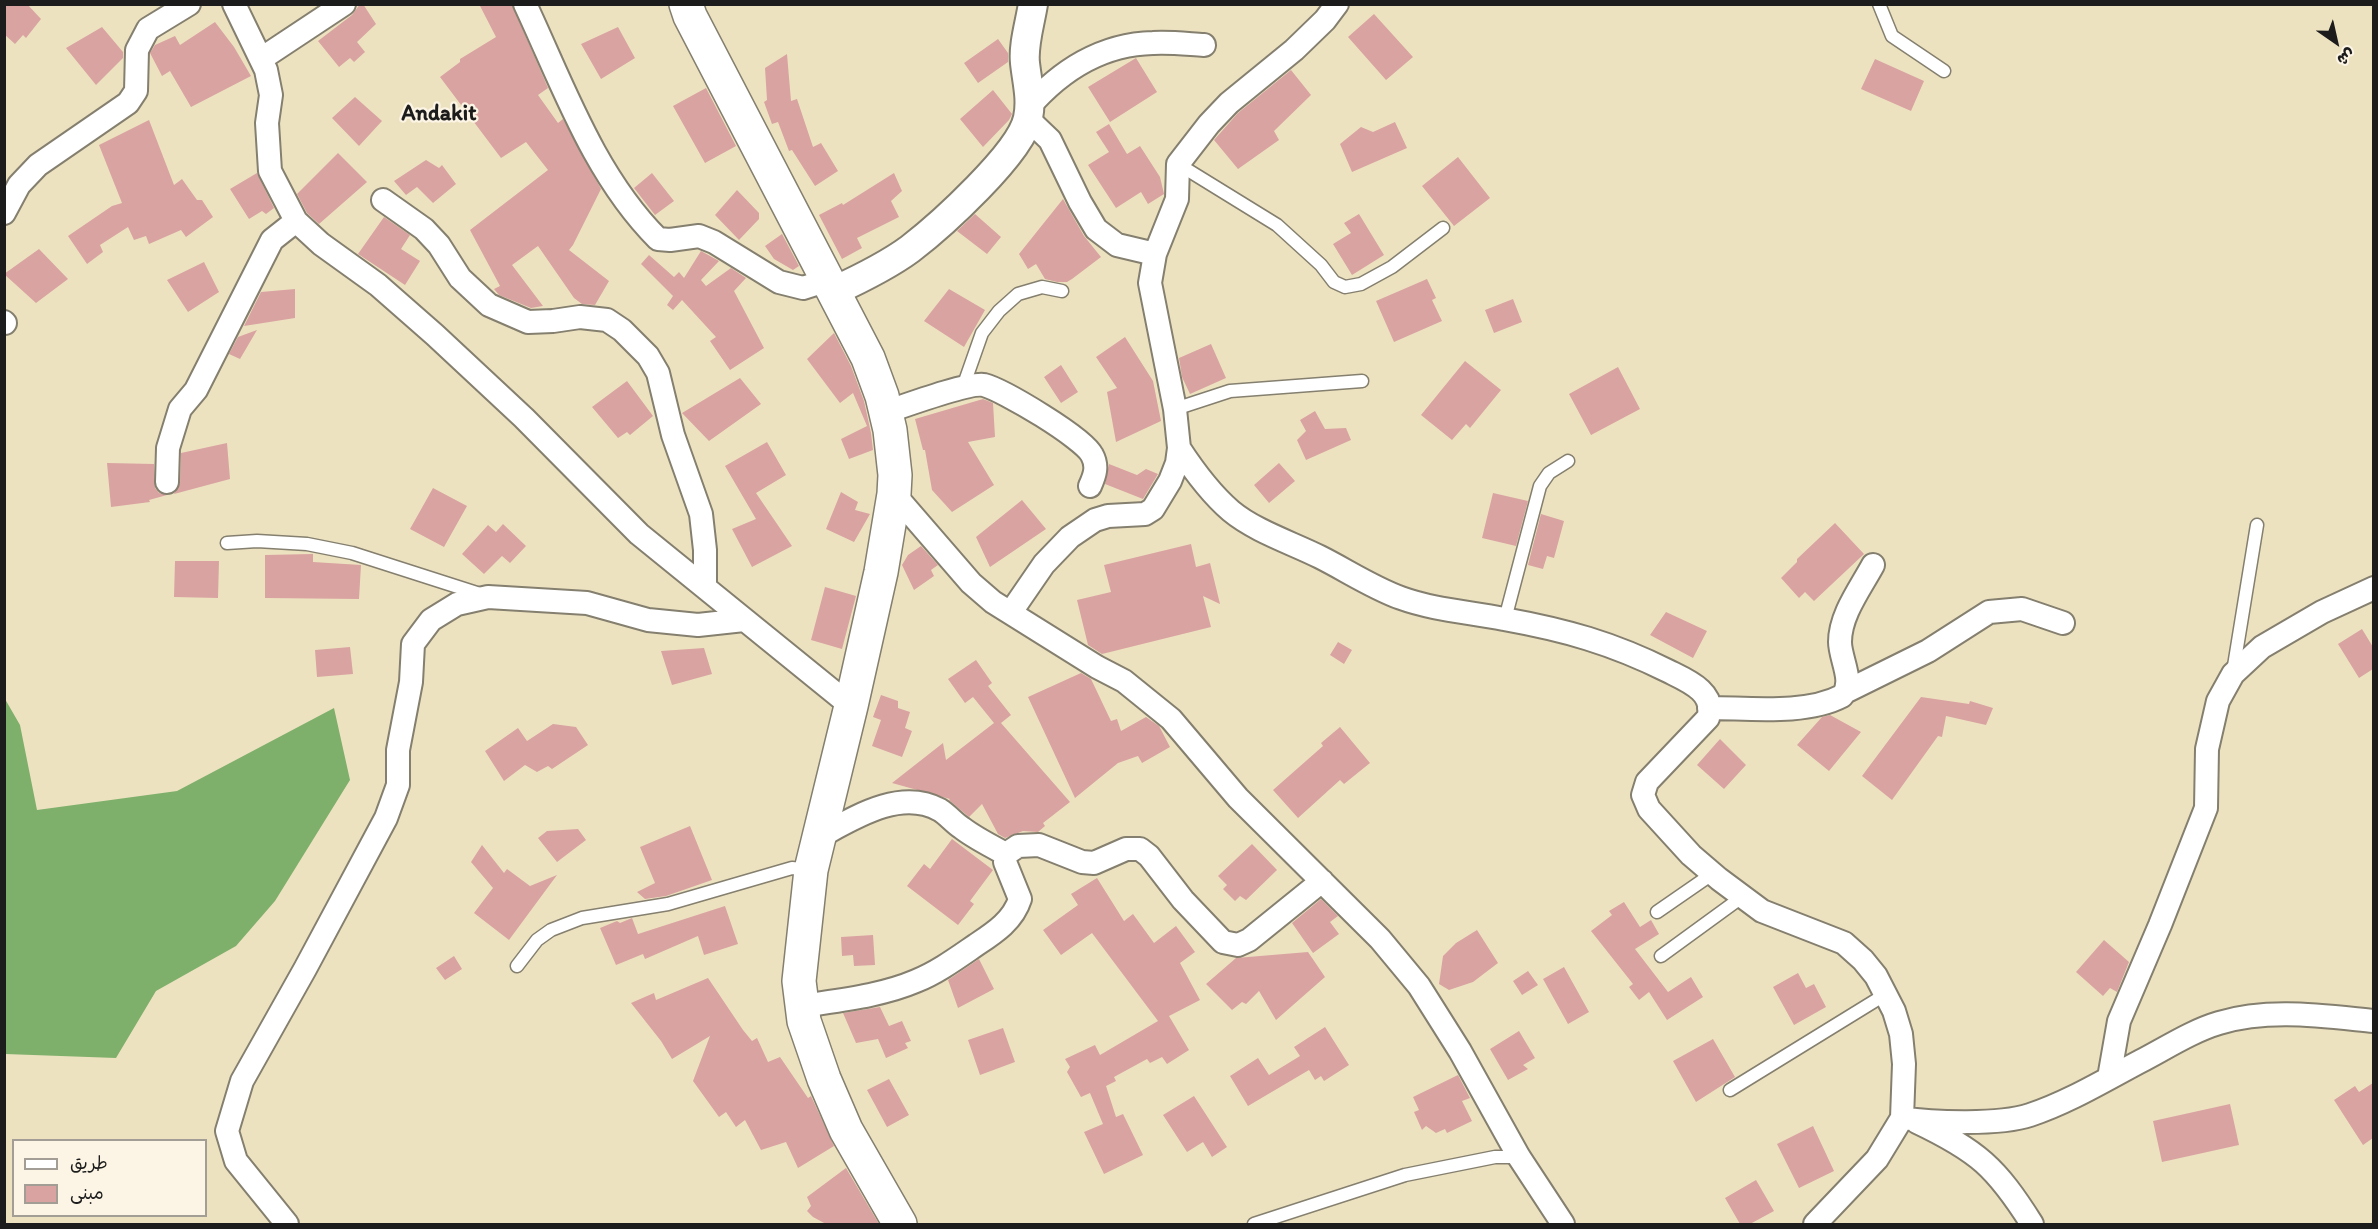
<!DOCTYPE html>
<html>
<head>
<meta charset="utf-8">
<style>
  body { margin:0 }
  #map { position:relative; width:2378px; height:1229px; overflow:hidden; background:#ede2c0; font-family:Itim,"Playpen Sans Arabic",sans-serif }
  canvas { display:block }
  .frame { position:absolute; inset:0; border:6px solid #1c1c1c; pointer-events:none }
  .legend { position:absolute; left:12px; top:1139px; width:195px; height:78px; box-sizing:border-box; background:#fcf5e5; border:2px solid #a29e95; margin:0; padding:8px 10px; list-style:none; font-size:18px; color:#1c1c1c }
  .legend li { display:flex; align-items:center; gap:12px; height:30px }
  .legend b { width:30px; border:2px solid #a29e95 }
  .north { position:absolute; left:2306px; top:12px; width:60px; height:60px; -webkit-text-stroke:4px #fcf5e5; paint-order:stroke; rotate:146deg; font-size:16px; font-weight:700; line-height:24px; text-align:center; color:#1c1c1c }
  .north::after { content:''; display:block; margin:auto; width:21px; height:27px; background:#1c1c1c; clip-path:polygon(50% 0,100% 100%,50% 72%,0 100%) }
</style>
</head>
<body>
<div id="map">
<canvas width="2378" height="1229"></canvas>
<div class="frame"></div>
<ul class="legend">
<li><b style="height:8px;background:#fff"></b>طريق</li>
<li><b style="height:16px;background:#d9a3a1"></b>مبنى</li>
</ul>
<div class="north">ش</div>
</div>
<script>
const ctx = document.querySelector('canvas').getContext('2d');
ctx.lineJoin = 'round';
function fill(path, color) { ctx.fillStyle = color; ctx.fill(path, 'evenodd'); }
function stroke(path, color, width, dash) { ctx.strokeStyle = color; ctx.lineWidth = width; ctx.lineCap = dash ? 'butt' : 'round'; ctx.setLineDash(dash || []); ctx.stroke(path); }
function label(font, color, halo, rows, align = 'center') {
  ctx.font = font + ' Itim,sans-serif'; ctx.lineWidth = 4.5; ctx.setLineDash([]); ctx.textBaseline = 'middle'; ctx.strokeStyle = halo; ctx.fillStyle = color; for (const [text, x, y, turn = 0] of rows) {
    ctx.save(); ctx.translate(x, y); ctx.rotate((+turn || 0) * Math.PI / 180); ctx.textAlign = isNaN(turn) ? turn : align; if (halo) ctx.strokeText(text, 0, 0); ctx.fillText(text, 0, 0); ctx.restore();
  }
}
const forest = new Path2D(`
  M5,699L20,725L37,810L177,791L334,708L350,780L275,901L236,946L156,991L116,1058L5,1054Z`);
const building = new Path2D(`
  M4,4H27L41,19L26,38L23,35L15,44L4,34Z
  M360,4H363L376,24L357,42L365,52L354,62L350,58L339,67L318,41L352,15Z
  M479,4H512L548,88L538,95L558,123L563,119L601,189L573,245L569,250L609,281L595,305L582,304L574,298L538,246L512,265L543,306L531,308L499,295L494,289L500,286L470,230L548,170L526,142L501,158L440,77L460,62V59L496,37Z
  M1374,14L1413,57L1386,80L1348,37Z
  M215,22L234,47L251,76L191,107L170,71L162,76L150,53L155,45L175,36L180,45Z
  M102,27L123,52V58L96,85L66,48Z
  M618,27L635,58L601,79L581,44Z
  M998,39L1008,53V62L978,83L964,63Z
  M787,54L791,101L797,99L813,147L821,143L838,171L815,186L792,150L789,151L778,122L772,124L764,102L767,100L765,68Z
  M1136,58L1157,92L1110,122L1088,87Z
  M1875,59L1924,81L1911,111L1861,89Z
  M1291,70L1311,95L1274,131L1279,140L1238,169L1214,140L1238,113Z
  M706,88L736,146L705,163L673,106Z
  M993,90L1012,114L1009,120L983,147L960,119Z
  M355,97L382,121L359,146L332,118Z
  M149,120L174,185L182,179L197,200H202L213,217L186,237L181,230L149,244L146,236L134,240L128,227L100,245L103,252L87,264L68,236L112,206L122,203L99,145Z
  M1395,122L1407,148L1352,172L1340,144L1361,127L1373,132Z
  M1109,124L1127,154L1140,146L1160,177L1164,194L1148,204L1141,192L1116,208L1088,165L1109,152L1096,132Z
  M338,153L367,182L319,224L307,213L297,194Z
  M1458,157L1490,198L1454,226L1422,186Z
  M426,160L439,168L442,165L456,184L433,203L417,187L406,195L394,181Z
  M257,173L274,208L266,214L262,211L249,219L230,189Z
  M652,173L674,201L655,215L634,188Z
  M894,173L902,191L891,201L899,217L857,238L862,248L842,259L819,215L842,203L843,205Z
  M737,190L759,213V219L739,240L715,215Z
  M1063,199L1084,236L1101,257L1072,279L1067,282H1057L1045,279L1036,264L1028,269L1019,254Z
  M975,214L1001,237L987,254L957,231Z
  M1359,214L1384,255L1352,275L1333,244L1351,233L1344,223Z
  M384,217L410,235L401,249L420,261L405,285L358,254Z
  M782,234L799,266L793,270L774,259L765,246Z
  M39,249L68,279L36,303L4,274Z
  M701,251L719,261L701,280L706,286L731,268L746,278L734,291L764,348L730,370L710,341L716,337L682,300L673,310L667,305L673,296L641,264L649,255L674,277L679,272L684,278Z
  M204,262L219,292L188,312L167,280Z
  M1427,279L1436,298L1432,300L1442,321L1394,342L1376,301Z
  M295,289V318L244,326L261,292Z
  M949,289L985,310L964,347L924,321Z
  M1513,299L1522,322L1494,333L1485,310Z
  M257,330L240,359L229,354L238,337Z
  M834,333L851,366L864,401L871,433L873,450L849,459L841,439L867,426L853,393L840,403L807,359Z
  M1125,337L1153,381L1161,421L1116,442L1107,392L1117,388L1096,357Z
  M1211,344L1226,378L1190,394L1182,377L1179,358Z
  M1465,361L1501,390L1470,428L1466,424L1452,440L1421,415Z
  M1061,365L1078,392L1061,403L1044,377Z
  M1618,367L1640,409L1591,435L1569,394Z
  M740,378L761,404L709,441L682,413Z
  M627,381L653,416L630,435L627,432L618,438L592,407Z
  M983,399L993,403L995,437L968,442L994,485L952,512L932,490L925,450H923L915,419Z
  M1315,411L1325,429L1346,428L1351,440L1306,460L1297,440L1306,431L1300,420Z
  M767,442L786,475L756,493L792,546L752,567L732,529L756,519L725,466Z
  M227,443L230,479L174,494L180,483L181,453Z
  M107,463L154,464L155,488L159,493L167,495L149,500L150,502L111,507Z
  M1279,463L1295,481L1269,503L1254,485Z
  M1109,464L1137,475L1146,469L1158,474L1143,499L1105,484Z
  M433,488L467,506L444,547L410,529Z
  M841,492L858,502L855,510L870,514L854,542L826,529Z
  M1493,493L1528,501L1516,546L1482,538Z
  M1022,500L1046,529L990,567L976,537Z
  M1541,514L1564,521L1554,558L1547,556L1543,569L1528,565Z
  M1835,523L1864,554L1814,601L1805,592L1799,598L1781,578L1797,562V559Z
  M503,524L526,546L510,563L502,556L484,574L462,554L488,525L496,532Z
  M1191,544L1196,567L1210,563L1220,604L1203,596L1211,627L1102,654L1088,645L1077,600L1111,592L1104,565Z
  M921,546L938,565L931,570L934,576L914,590L902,565L908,555Z
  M313,554V562L361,565L359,599L265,598V555Z
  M175,561H219L218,598L174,597Z
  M825,587L856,596L842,649L811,640Z
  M1666,612L1707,631L1693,658L1650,635Z
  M2362,629L2373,647V669L2359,678L2338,644Z
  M1338,642L1352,650L1344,664L1330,655Z
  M350,647L353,674L317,677L315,650Z
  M704,648L712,674L672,685L661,651Z
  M976,660L992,683L988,686L1011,715L1001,723L1070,802L1043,823L1045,826L1038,832L1023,831L1005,838L998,834L982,804L969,817L949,800L950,799L892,783L943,743L946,760L994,723L973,697L965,703L948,679Z
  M1081,673L1091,679L1111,721L1117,719L1121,731L1146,717L1159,726L1170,747L1142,763L1138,756L1118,763L1075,798L1028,697Z
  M881,695L898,701V708L910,712L905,728L912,731L902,757L872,746L881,720L873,717Z
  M1921,697L1969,704L1970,701L1993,708L1986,725L1946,716L1942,737L1938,736L1892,800L1862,776Z
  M1830,715L1861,732L1829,771L1797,745L1822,717Z
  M553,724L576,727L588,745L552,769L548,766L537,772L525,765L504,781L485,751L518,728L527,741Z
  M1340,727L1370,763L1344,784L1340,780L1298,818L1273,790L1323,746L1321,743Z
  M1720,739L1746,765L1724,789L1697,765Z
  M690,826L712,880L666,896L645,899L637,892L655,883L640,847Z
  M578,829L586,840L557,862L538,838L547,831Z
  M952,839L993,870L970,901L974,904L958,925L907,886L924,864L930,869Z
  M1252,844L1277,870L1246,900L1240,896L1235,901L1223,889L1227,885L1218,876Z
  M482,845L504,873L507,869L530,886L557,875L509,940L474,913L493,888L471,862Z
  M1097,878L1124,921L1133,914L1154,943L1176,926L1195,952L1180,963L1200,1000L1169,1016L1189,1050L1167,1064L1162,1057L1150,1063L1147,1059L1114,1077L1116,1081L1106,1086L1116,1117L1123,1114L1143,1155L1104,1174L1084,1132L1103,1124L1090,1093L1081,1097L1067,1072L1070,1067L1065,1059L1095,1045L1100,1055L1158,1021L1092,933L1061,955L1043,930L1078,905L1071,894Z
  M1321,899L1338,916L1330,922L1339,934L1313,953L1292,923Z
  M1624,902L1640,927L1651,920L1659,934L1635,949L1668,992L1691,977L1703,997L1667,1020L1649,992L1639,1000L1629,987L1633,984L1591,931L1612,915L1609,911Z
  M725,906L738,944L704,955L698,936L645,959L643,954L616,965L600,928L617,921L620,923L632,918L638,934Z
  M1477,930L1498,963L1473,982L1449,990L1439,984L1443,956L1456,943Z
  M873,935L875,965L854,966L853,955L842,956L841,937Z
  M2104,940L2129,962L2117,992L2110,988L2103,996L2076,972Z
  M1308,952L1325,977L1276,1020L1259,991L1246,1004L1242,1002L1232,1010L1206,984L1236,958Z
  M454,956L462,969L445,980L436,968Z
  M979,959L994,989L958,1008L948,980Z
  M1564,967L1589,1012L1568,1024L1543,979Z
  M1528,971L1538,985L1522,995L1513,981Z
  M1798,973L1806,988L1814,984L1826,1007L1794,1025L1773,987Z
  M708,978L743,1030L752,1041L757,1038L768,1062L780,1057L808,1098L811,1096L834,1146L798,1168L786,1142L761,1150L745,1120L736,1127L726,1112L719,1117L693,1081L710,1036L672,1059L661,1041L631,1003L654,993L656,1000Z
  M880,1007L889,1026L902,1021L911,1041L905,1043L908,1048L886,1058L878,1039L856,1043L843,1013Z
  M1325,1027L1349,1065L1324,1081L1321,1076L1315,1080L1309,1070L1248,1106L1230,1076L1258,1058L1269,1075L1300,1056L1294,1047Z
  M1003,1028L1015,1062L980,1075L968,1040Z
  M1519,1031L1535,1058L1523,1065L1528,1069L1508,1080L1490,1049Z
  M1713,1039L1735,1077L1696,1102L1673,1061Z
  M1458,1075L1470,1098L1462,1101L1472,1121L1447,1133L1445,1129L1436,1133L1426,1126L1422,1130L1414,1112L1419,1110L1413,1097Z
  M889,1079L909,1115L887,1127L867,1090Z
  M2373,1083V1138L2363,1145L2334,1100L2355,1086L2359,1092Z
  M1194,1096L1227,1147L1212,1157L1203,1142L1187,1152L1163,1115Z
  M2230,1104L2239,1145L2162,1162L2153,1121Z
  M1813,1126L1834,1171L1799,1188L1777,1144Z
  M846,1168L879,1224H826L813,1217L807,1211L811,1206L807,1197Z
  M1756,1180L1774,1211L1750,1224H1740L1725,1198Z`);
const service = new Path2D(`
  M1879,4L1892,36L1944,71
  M1178,164L1277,225L1321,265L1334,282L1345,287L1361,284L1392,267L1443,228
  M963,387L982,333L999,311L1018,294L1042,287L1062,291
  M1175,409L1230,391L1362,381
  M227,543L257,541L307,544L352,553L483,595
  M1505,619L1540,486L1549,473L1568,461
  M2233,672L2257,525
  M1657,912L1712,874
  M1661,956L1742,897
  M517,966L537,940L551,930L582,918L668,904L792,868L810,870
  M1730,1090L1886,994
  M1254,1224L1405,1175L1495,1157H1519`);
const minor = new Path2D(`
  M234,4L266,70L271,95L267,123L270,171L296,221L321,244L378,285L435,335L524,418L639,534L851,706
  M525,4C563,85 594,175 658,239L670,240L699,236L714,242L779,282L803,288L828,280
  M261,59L344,4
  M1028,108C1060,71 1102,44 1153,43C1170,42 1187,44 1204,45
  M1028,119L1050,140L1080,202L1096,229L1117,245L1155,254
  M383,200L424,229L439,245L460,278L489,305L528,322L553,321L580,317L607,320L622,330L648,356L658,373L673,435L701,514L705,550V587
  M4,213L19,185L38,165L128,103L136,91L137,50L148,29L189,4
  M4,322L5,323
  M886,412C904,406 969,382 984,385C1003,390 1084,438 1092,455C1098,466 1095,475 1090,486
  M1179,448C1194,471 1210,493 1231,511C1255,531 1292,543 1320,557C1346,570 1373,588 1401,598C1434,610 1470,612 1504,619C1565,630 1612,643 1668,671C1686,680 1717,692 1708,718L1647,782L1643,795L1649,809L1691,855L1719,879L1762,911L1844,943L1863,960L1876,976L1894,1011L1901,1034L1904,1064L1902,1118L1877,1159L1815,1224
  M167,482L168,448L180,409L196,390L272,240L296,221
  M894,494L971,583L993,602L1097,667L1124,681L1171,719L1238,798L1380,939L1419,986L1460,1051L1519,1157L1563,1224
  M1011,612L1044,564L1070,537L1095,520L1108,516L1145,514L1153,509L1170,481L1177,463L1179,448L1175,409L1150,283L1155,254L1177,199L1178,164L1209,124L1229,103L1294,50L1325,20L1337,4
  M1845,692L1928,651L1989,612L2022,609L2063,623
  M1709,708C1749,708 1806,715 1842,696C1855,682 1840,659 1840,642C1840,615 1860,589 1873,565
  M819,837C854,818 900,788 940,810C948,815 954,823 962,828C975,838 991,846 1006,854
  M802,1006C840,1000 881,996 916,981C938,972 957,958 976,945C994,933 1013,921 1020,899L1005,862L1006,854L1018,846L1039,845L1082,862L1094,863L1126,849H1140L1149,856L1183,900L1223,942L1238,945L1249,940L1322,881
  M2109,1078L2119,1021L2160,925L2206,808L2207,749L2218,701L2233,674L2262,647L2322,612L2374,588
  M1902,1118C1934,1123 2000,1125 2030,1115C2069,1102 2105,1080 2141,1061C2166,1048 2192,1031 2219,1023C2269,1008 2322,1016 2374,1021
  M1917,1122C1978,1151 1996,1167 2032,1224
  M287,1224L236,1161L227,1131L242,1081L305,969L386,818L398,785V750L411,682L413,644L431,620L457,604L488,597L587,603L648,620L698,625L744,620`);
const tertiary = new Path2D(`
  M834,291C860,279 887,266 910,249C940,226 1021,153 1028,118C1032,99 1027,82 1025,63C1023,45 1030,23 1033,4`);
const secondary = new Path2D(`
  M686,4L690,16L868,358L882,396L890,430L895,475L894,494L881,572L851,706L811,870L799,981L804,1021L824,1079L846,1130L900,1224`);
const quarterNames = [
  ["Andakit",439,114]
];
fill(forest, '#7fb06b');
fill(building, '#d9a3a1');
stroke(service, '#847f6e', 15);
stroke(minor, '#847f6e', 26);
stroke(tertiary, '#847f6e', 32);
stroke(secondary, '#847f6e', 36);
stroke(service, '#fff', 12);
stroke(minor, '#fff', 22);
stroke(tertiary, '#fff', 28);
stroke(secondary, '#fff', 33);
label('bold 22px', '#1c1c1c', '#fcf5e5', quarterNames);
</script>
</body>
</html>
